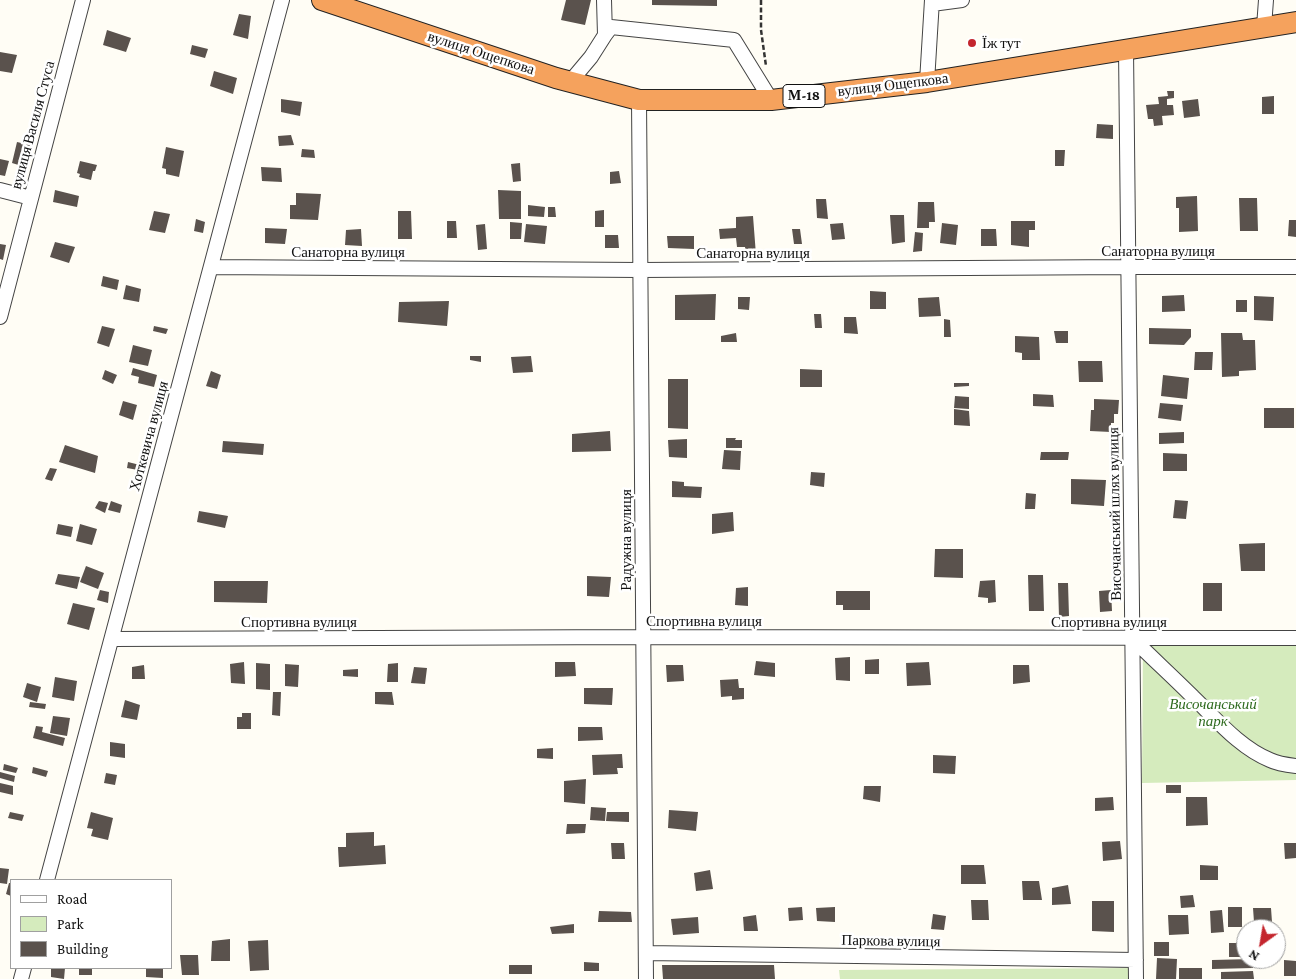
<!DOCTYPE html>
<html>
<head>
<meta charset="utf-8">
<style>
  body { margin:0 }
  #map { position:relative; width:1296px; height:979px; overflow:hidden; background:#fffdf5; font-family:"Crimson Pro",serif }
  canvas { display:block }
  .legend { position:absolute; left:10px; top:879px; width:162px; height:90px; box-sizing:border-box; background:#fff; border:1px solid #a0a0a0; margin:0; padding:6px 9px; list-style:none; font-size:15px; color:#111 }
  .legend li { display:flex; align-items:center; gap:10px; height:25px }
  .legend b { width:25px; border:1px solid #a0a0a0 }
  .north { position:absolute; left:1236px; top:919px; width:50px; height:50px; box-sizing:border-box; background:#fff; border:1px solid #a0a0a0; border-radius:50%; rotate:212deg; font-size:14px; font-weight:700; line-height:20px; text-align:center; color:#111 }
  .north::after { content:''; display:block; margin:auto; width:18px; height:22px; background:#c4262e; clip-path:polygon(50% 0,100% 100%,50% 72%,0 100%) }
</style>
</head>
<body>
<div id="map">
<canvas width="1296" height="979"></canvas>
<ul class="legend">
<li><b style="height:6px;background:#fff"></b>Road</li>
<li><b style="height:14px;background:#d5ebbd"></b>Park</li>
<li><b style="height:14px;background:#5a524d"></b>Building</li>
</ul>
<div class="north">N</div>
</div>
<script>
const ctx = document.querySelector('canvas').getContext('2d');
ctx.lineJoin = 'round';
function fill(path, color) { ctx.fillStyle = color; ctx.fill(path, 'evenodd'); }
function stroke(path, color, width, dash) { ctx.strokeStyle = color; ctx.lineWidth = width; ctx.lineCap = dash ? 'butt' : 'round'; ctx.setLineDash(dash || []); ctx.stroke(path); }
function label(font, color, halo, rows, align = 'center') {
  ctx.font = font + ' "Crimson Pro",serif'; ctx.lineWidth = 5; ctx.setLineDash([]); ctx.textBaseline = 'middle'; ctx.strokeStyle = halo; ctx.fillStyle = color; for (const [text, x, y, turn = 0] of rows) {
    ctx.save(); ctx.translate(x, y); ctx.rotate((+turn || 0) * Math.PI / 180); ctx.textAlign = isNaN(turn) ? turn : align; if (halo) ctx.strokeText(text, 0, 0); ctx.fillText(text, 0, 0); ctx.restore();
  }
}
const green = new Path2D(`
  M1143,642L1296,644V780L1142,783Z
  M1136,968V979H840L839,970Z`);
const building = new Path2D(`
  M566,0H591L585,25L561,20Z
  M652,0H717V6L652,5Z
  M239,14L251,16L248,39L233,35Z
  M107,30L131,38L126,52L103,45Z
  M192,45L208,49L205,58L190,54Z
  M0,52L17,55L12,73L0,71Z
  M214,71L237,78L233,94L210,86Z
  M1167,91H1174V98L1167,99V105H1173L1174,115L1162,116L1163,125L1154,126L1153,119H1148L1146,105L1159,104L1158,97L1168,96Z
  M1274,96V114H1262V97Z
  M281,99L302,102L300,116L281,112Z
  M1198,99L1200,116L1184,118L1182,101Z
  M1097,124L1113,125V139L1096,138Z
  M291,135L294,145L279,146L278,136Z
  M17,142L30,145L25,167L12,163Z
  M166,147L184,151L179,177L166,174V169L162,168Z
  M302,149L314,150L315,158L301,157Z
  M1055,150H1065L1064,166H1055Z
  M0,159L9,161L5,176L0,175Z
  M80,161L97,165L95,171H93L91,180L79,177L80,174L77,173Z
  M520,163L521,181L513,182L511,164Z
  M261,167L281,168L282,182L262,181Z
  M619,171L621,183L610,184V172Z
  M55,190L79,196L77,207L53,202Z
  M498,190L521,191V219H499Z
  M296,193L321,194L318,220L290,219V205H296Z
  M1197,196L1198,231L1179,232V208H1176V197Z
  M1239,198H1257L1258,231H1240Z
  M816,199H826L828,219L817,218Z
  M918,202H934L935,222H929V228H917Z
  M528,205L545,207L544,217L528,216Z
  M548,207H555L556,217H548Z
  M604,210V227H595V211Z
  M154,211L170,214L165,233L149,230Z
  M398,211H411L412,239H398Z
  M890,215H904L905,242L892,244Z
  M753,216L756,255H746L745,247H737L736,238L720,239L719,229L736,228V217Z
  M196,219L205,222L203,233L194,231Z
  M1289,220H1296V237L1288,236Z
  M447,221H456L457,238H447Z
  M1011,221H1035V230H1029V247L1011,245Z
  M510,222L522,223L521,239H510Z
  M843,223L845,239L832,240L830,224Z
  M942,223L958,225L956,245L940,243Z
  M485,224L487,249L478,250L476,225Z
  M526,224L547,226L545,244L524,242Z
  M265,228L287,229L285,244L265,243Z
  M361,229L362,246L345,245L346,230Z
  M792,229H800L802,244H794Z
  M981,229H996L997,246H981Z
  M915,232L923,233L922,251L913,252Z
  M605,235H618L619,248H605Z
  M667,236H694V249L668,248Z
  M55,242L75,247L69,263L50,257Z
  M0,244L6,245L3,260L0,259Z
  M103,276L119,280L117,290L101,286Z
  M126,285L141,289L139,302L123,299Z
  M870,291L886,292V309H870Z
  M716,294L715,320H675V295Z
  M1184,295L1185,311L1162,312V296Z
  M1254,296L1274,297L1273,321L1254,320Z
  M738,297H750L749,310L738,309Z
  M939,297L941,316L919,317L918,298Z
  M1236,300H1247V312H1236Z
  M449,301L447,326L398,322L399,302Z
  M814,314H821L822,328H815Z
  M844,317H856L858,334L844,333Z
  M944,319L950,320L951,337H944Z
  M102,326L115,329L109,347L97,343Z
  M154,326L168,329L166,334L153,331Z
  M1149,328L1191,329V337L1184,345L1149,344Z
  M1054,331H1068V343H1056Z
  M736,333L737,342H721V336Z
  M1221,333H1242L1243,340H1255L1256,370L1239,371V376L1222,377Z
  M1015,336L1039,337L1040,360H1022V353L1015,352Z
  M133,345L152,350L148,366L129,362Z
  M1195,352H1213L1212,370H1194Z
  M470,356H481V362L470,360Z
  M531,356L533,372L513,373L511,357Z
  M1078,361H1102L1103,382H1079Z
  M133,368L157,375L154,387L138,383L139,377L131,375Z
  M800,369L822,370V387H800Z
  M105,370L117,375L113,384L102,379Z
  M211,371L221,375L217,389L206,386Z
  M1163,375L1189,378L1187,399L1161,396Z
  M668,379H688V429L668,428Z
  M954,383H969V386L954,387Z
  M1033,394L1053,395L1054,407L1033,406Z
  M955,396L969,397V409L954,408Z
  M1094,399L1119,400L1118,414H1114V423H1111V432L1090,431L1091,410H1094Z
  M123,401L137,405L133,420L119,415Z
  M1160,403L1183,405L1181,421L1158,418Z
  M1264,408H1294V428H1264Z
  M954,409L969,411L970,426L954,425Z
  M610,431L611,451L572,452V434Z
  M1184,432V443L1159,444V433Z
  M726,438H736L735,440H742V448H726Z
  M687,439V458L669,457L668,440Z
  M223,441L264,444L263,455L222,452Z
  M65,445L98,456L95,473L59,462Z
  M724,450L741,451L740,470L722,469Z
  M1041,452H1069L1068,460H1040Z
  M1163,453L1187,454V471H1163Z
  M128,462L140,465L138,470L127,468Z
  M50,468L57,469L52,481L45,479Z
  M811,472L825,473L824,487L810,485Z
  M1071,479L1106,480L1104,506L1071,504Z
  M672,481L684,482V486L702,487L701,498L672,497Z
  M1026,493L1036,494L1035,509H1025Z
  M1175,500L1188,501L1186,519L1173,518Z
  M99,501L108,503L105,513L95,508Z
  M111,501L122,505L120,513L108,510Z
  M199,511L228,516L225,528L197,522Z
  M733,512L734,531L712,534V514Z
  M58,524L73,527L71,537L56,534Z
  M80,524L97,529L92,545L76,541Z
  M1265,543V571H1241L1239,544Z
  M935,549H963V578L934,577Z
  M86,566L104,573L98,589L80,582Z
  M58,574L80,577L77,589L55,584Z
  M1028,575H1043L1044,611H1029Z
  M587,576L611,577L609,597L587,596Z
  M995,580L996,602L988,603V598L978,597L980,581Z
  M214,581H268L267,603L214,602Z
  M1058,583H1068L1069,616L1059,617Z
  M1203,583H1222V611H1203Z
  M748,587V606L735,605L736,588Z
  M100,590L109,592L108,603L97,600Z
  M1111,590L1112,611L1100,612L1099,591Z
  M836,591H870V610H843V605H836Z
  M73,603L95,608L89,630L67,624Z
  M850,657V681L836,680L835,658Z
  M879,659V674H865V660Z
  M756,661L775,663V677L754,675Z
  M244,662L245,684L231,683L230,664Z
  M555,662H575L576,676L555,677Z
  M929,662L931,685L907,686L906,663Z
  M256,663L270,664V690L256,689Z
  M398,663V682H387L388,664Z
  M285,664L299,665L298,687L285,686Z
  M144,665L145,679H132V667Z
  M666,665H683L684,681L667,682Z
  M1013,665H1029L1030,682L1013,684Z
  M414,667L427,668L425,684L411,683Z
  M358,669V677L343,676V670Z
  M55,677L77,681L74,701L52,697Z
  M738,679L739,688H744V699L732,700V696L721,697L720,680Z
  M27,683L41,687L37,702L23,697Z
  M584,688H613L612,705L584,704Z
  M273,692H281L280,716L272,715Z
  M375,692H392L394,705L375,704Z
  M125,700L140,705L137,720L121,717Z
  M30,702L46,704L45,709L29,707Z
  M242,713H251V729H237V717H242Z
  M53,716L70,718L67,736L50,733Z
  M36,726L43,727L42,732L65,738L63,746L33,738Z
  M578,727H602L603,740L578,741Z
  M110,742L125,744V758L110,756Z
  M553,748V759L537,758V749Z
  M622,754L623,768H617L618,774L593,775L592,755Z
  M933,755L956,756L955,774L933,773Z
  M4,764L18,768L16,773L3,770Z
  M33,767L48,771L46,777L32,773Z
  M0,772L15,776L14,782L0,778Z
  M106,773L117,775L115,785L104,783Z
  M586,779L585,804L564,802V781Z
  M0,783L13,786V795L0,792Z
  M1166,785H1181V793H1166Z
  M864,786H881L880,802L863,799Z
  M1113,797L1114,810L1095,811V798Z
  M1186,797H1207L1208,825L1186,826Z
  M591,807L606,808L605,821L590,820Z
  M669,810L698,812L696,831L668,828Z
  M10,812L24,815L22,821L8,818Z
  M91,812L113,818L108,840L91,836L93,829L87,828Z
  M607,812H629V822L606,821Z
  M567,824H586L585,833L566,834Z
  M374,832V846L385,845L386,864L339,867L338,847H346V833Z
  M1120,841L1122,859L1103,861L1102,842Z
  M611,843H624L625,859H612Z
  M1284,843H1296V858L1285,859Z
  M961,865H984L986,884H961Z
  M1200,865L1218,866V880H1200Z
  M0,868L9,869L7,884L0,883Z
  M710,870L713,889L696,891L694,873Z
  M1022,881H1039L1042,900H1023Z
  M9,883H11V896L6,894Z
  M1068,885L1071,904L1052,905V888Z
  M1193,895L1195,907L1181,908L1180,896Z
  M971,900H988L989,920H972Z
  M1092,901H1114V932L1092,931Z
  M802,907L803,920L789,921L788,908Z
  M835,907V922L817,921L816,908Z
  M1228,907H1242V927H1228Z
  M1253,908H1271L1272,922H1254Z
  M1222,910L1224,932L1211,933L1210,911Z
  M599,911L631,912L632,922H598Z
  M933,914L946,916L944,930L931,929Z
  M756,915L758,931H744L743,917Z
  M1168,915H1188L1189,934L1169,935Z
  M698,917L699,933L673,935L671,919Z
  M574,924V933L552,934L550,927Z
  M230,939V961H211L212,941Z
  M268,940L269,970L250,971L248,941Z
  M1154,942H1169V956H1154Z
  M1229,943H1246V957H1229Z
  M180,955H198L199,975H182Z
  M1157,958L1177,959L1176,979H1156Z
  M1253,959V968L1212,969V960Z
  M1284,960L1296,961V976H1284Z
  M584,962L599,963V971H584Z
  M509,965H532V974H509Z
  M662,965H774L775,979H663Z
  M51,968H65L64,979L51,977Z
  M79,968H92V975H79Z
  M146,968H163V978L146,977Z
  M1179,968H1202V979H1179Z
  M1253,971L1254,979H1221V972Z`);
const path = new Path2D(`
  M761,0V30L766,66`);
const minor = new Path2D(`
  M604,0L605,35
  M932,4L962,0
  M1264,27L1266,0
  M1126,49L1136,979
  M570,82L591,57L605,35L611,27L734,40L771,100
  M927,82L932,0
  M639,100L646,979
  M0,190L31,198
  M211,267L640,270L1129,267H1296
  M0,317L83,0
  M1132,638C1152,658 1173,677 1193,697C1216,719 1240,748 1270,760C1278,764 1287,765 1296,766
  M112,639L643,637L1296,638
  M47,880L282,0
  M646,953L1136,960
  M21,979L24,968`);
const highway = new Path2D(`
  M322,0L556,78L639,100H771L927,82L1296,22`);
const markers = [
  [972,43,5,"#c4262e"]
];
const shields = [
  [804,96,42]
];
const shieldNames = [
  ["М-18",804,96]
];
const poiNames = [
  ["Їж тут",982,43]
];
const streetNames = [
  ["вулиця Ощепкова",481,53,18],
  ["вулиця Ощепкова",893,85,-7],
  ["вулиця Василя Стуса",33,125,-75],
  ["Санаторна вулиця",1158,251],
  ["Санаторна вулиця",348,252],
  ["Санаторна вулиця",753,253],
  ["Хоткевича вулиця",149,436,-75],
  ["Височанський шлях вулиця",1115,514,-91],
  ["Радужна вулиця",626,540,-90],
  ["Спортивна вулиця",704,621],
  ["Спортивна вулиця",299,622],
  ["Спортивна вулиця",1109,622],
  ["Паркова вулиця",891,941,1]
];
const parkNames = [
  ["Височанський",1213,704],
  ["парк",1213,721]
];
fill(green, '#d5ebbd');
fill(building, '#5a524d');
stroke(minor, '#444', 16);
stroke(highway, '#222', 22);
stroke(path, '#333', 2.5, [5, 2.5]);
stroke(minor, '#fff', 14);
stroke(highway, '#f5a25d', 20);
for (const [x, y, r, color] of markers) { const dot = new Path2D(); dot.arc(x, y, r, 0, 2 * Math.PI); ctx.fillStyle = color; ctx.fill(dot); stroke(dot, '#fff', 2); }
for (const [x, y, w] of shields) { const box = new Path2D(); box.roundRect(x - w / 2, y - 11.5, w, 23, 4); ctx.fillStyle = '#fff'; ctx.fill(box); stroke(box, '#111', 1); }
label('bold 14px', '#111', null, shieldNames);
label('15px', '#111', '#fff', poiNames, 'left');
label('15px', '#111', '#fff', streetNames);
label('italic 15px', '#2f6b1f', '#fff', parkNames);
</script>
</body>
</html>
